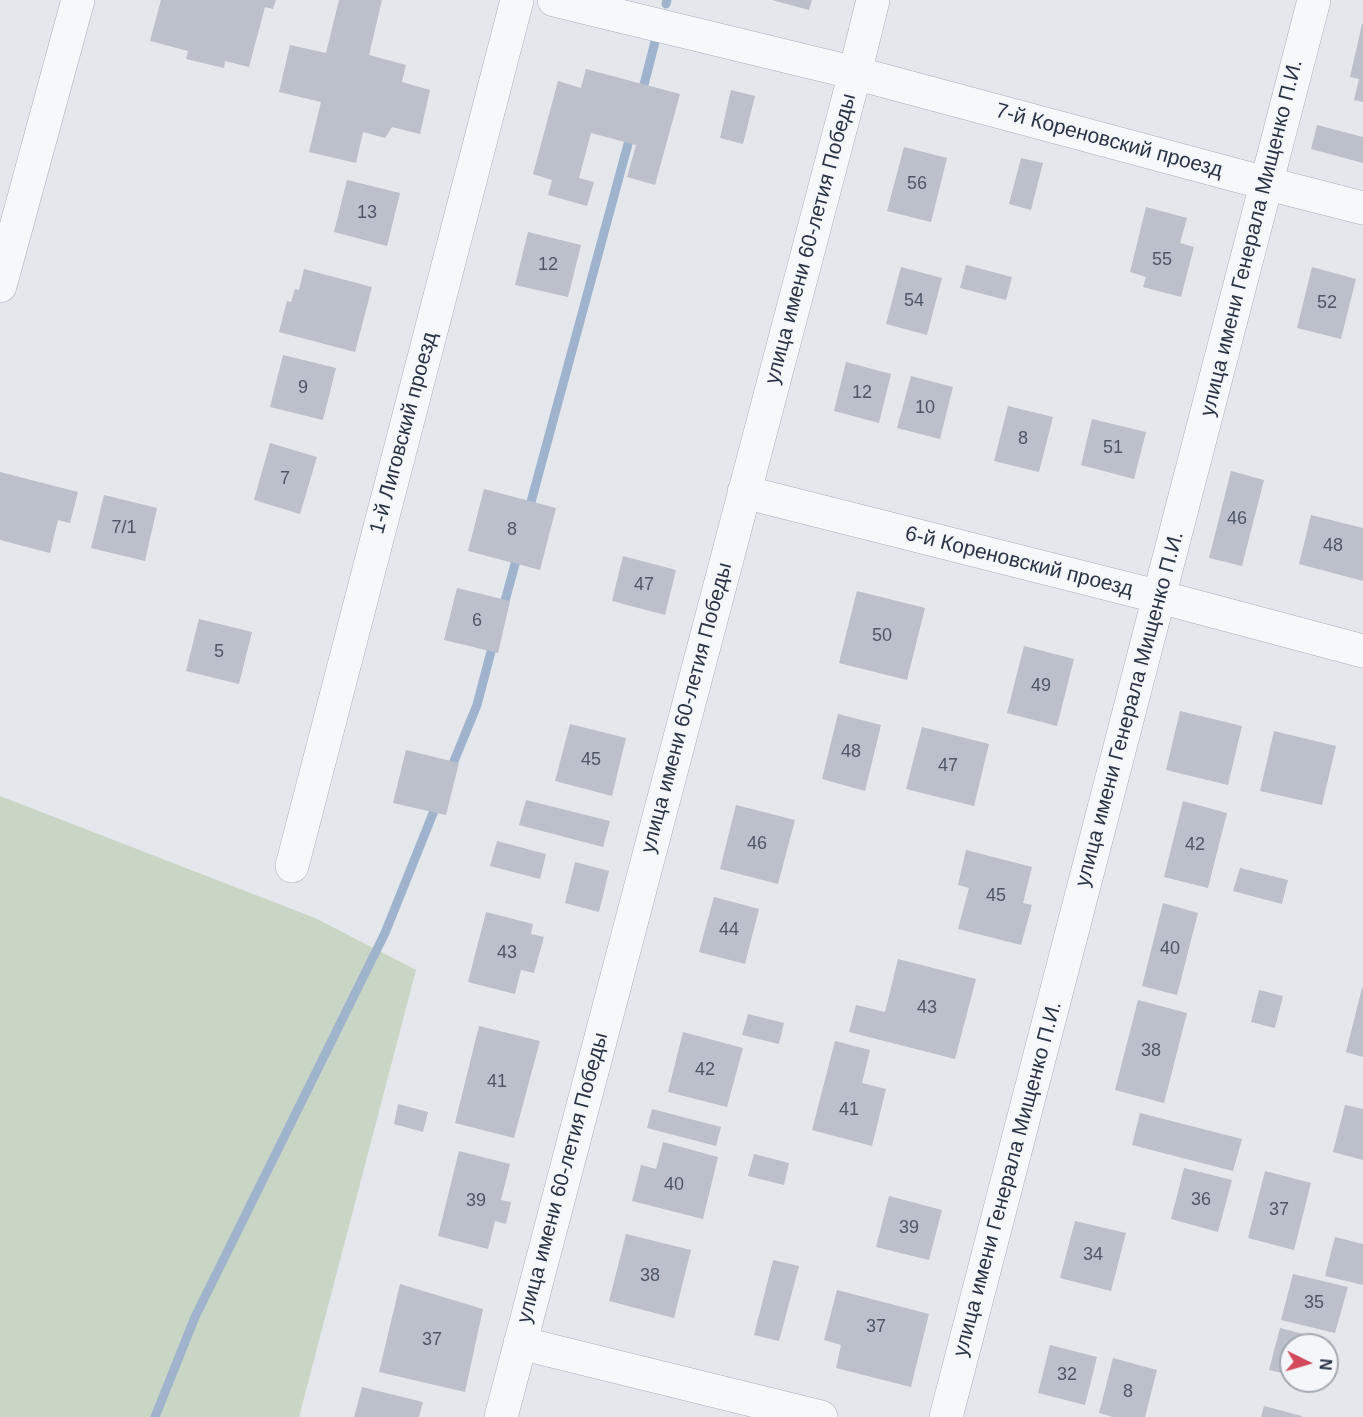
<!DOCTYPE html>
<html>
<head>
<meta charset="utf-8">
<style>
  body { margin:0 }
  #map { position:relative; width:1363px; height:1417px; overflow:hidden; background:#e4e7ec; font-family:Arial,sans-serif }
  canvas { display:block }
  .north { position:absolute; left:1279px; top:1333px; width:60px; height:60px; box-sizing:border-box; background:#f4f6f9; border:2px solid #a4a8b1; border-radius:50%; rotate:95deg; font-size:16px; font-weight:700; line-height:24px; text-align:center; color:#2b3445 }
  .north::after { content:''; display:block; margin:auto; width:21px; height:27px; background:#d1495b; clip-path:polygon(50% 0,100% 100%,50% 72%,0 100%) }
</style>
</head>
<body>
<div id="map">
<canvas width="1363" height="1417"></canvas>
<div class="north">N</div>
</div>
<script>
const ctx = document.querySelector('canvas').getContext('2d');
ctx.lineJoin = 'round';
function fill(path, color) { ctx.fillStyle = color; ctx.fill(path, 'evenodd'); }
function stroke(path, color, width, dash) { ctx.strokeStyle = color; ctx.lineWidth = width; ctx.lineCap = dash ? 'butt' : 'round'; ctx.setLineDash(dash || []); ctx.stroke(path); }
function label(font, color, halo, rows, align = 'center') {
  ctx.font = font + ' Arial,sans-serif'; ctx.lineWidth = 4.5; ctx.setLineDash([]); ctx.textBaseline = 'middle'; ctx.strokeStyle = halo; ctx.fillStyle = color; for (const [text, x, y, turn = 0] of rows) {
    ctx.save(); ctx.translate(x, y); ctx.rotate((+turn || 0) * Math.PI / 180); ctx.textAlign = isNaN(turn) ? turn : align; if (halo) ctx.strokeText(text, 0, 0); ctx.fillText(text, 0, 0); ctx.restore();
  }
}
const green = new Path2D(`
  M0,796L315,918L416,970L299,1417H0Z`);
const stream = new Path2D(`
  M666,4L667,0
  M641,96L655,42
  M528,513L631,133
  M502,612L518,553
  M450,771L477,705L494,640
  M155,1417L195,1317L385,933L438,801`);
const building = new Path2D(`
  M161,0H276L273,9L265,7L249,67L225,61L224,68L186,59L188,51L150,41Z
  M339,0H382L369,55L406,65L402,82L430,90L420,134L392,127L385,138L363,132L356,163L309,152L321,102L279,92L290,45L326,53Z
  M772,0H812L809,10Z
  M1362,24H1363V102L1354,100L1359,79L1350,77Z
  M586,69L680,94L655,185L627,177L636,145L591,133L579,178L594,182L587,206L548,195L552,180L533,174L558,81L581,88Z
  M731,90L755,96L743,144L720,138Z
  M1317,125L1363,137V163L1311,149Z
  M904,147L947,158L931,222L887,211Z
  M1021,158L1043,163L1031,210L1009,204Z
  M347,180L400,193L387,246L334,232Z
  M1146,207L1187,218L1180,243L1194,247L1181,297L1143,287L1146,277L1130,272Z
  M528,232L581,245L568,297L515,285Z
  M966,265L1012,277L1006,300L960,288Z
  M901,267L942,278L927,335L886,324Z
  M1312,267L1356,279L1341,339L1297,328Z
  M304,269L372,287L355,352L279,332L287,301L291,302L295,289L299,290Z
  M283,355L336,368L323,420L270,407Z
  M846,362L891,374L879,423L834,411Z
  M911,376L953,387L940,439L897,428Z
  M1008,406L1053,417L1039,472L994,461Z
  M1092,419L1146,432L1134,479L1081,465Z
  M270,443L317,457L300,514L254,500Z
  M1231,471L1264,480L1242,566L1209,558Z
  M0,472L78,492L70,523L58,520L50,553L0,540Z
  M484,489L556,508L540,570L468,551Z
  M104,495L157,508L145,561L91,548Z
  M1311,515L1363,528V581L1299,564Z
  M623,556L676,570L665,615L612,601Z
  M457,588L510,601L498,653L444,640Z
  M857,591L925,608L907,680L839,663Z
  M199,619L252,632L239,684L186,671Z
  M1024,646L1074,659L1057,726L1007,713Z
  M1180,711L1242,726L1228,785L1166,770Z
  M838,714L881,725L865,791L822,779Z
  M570,724L626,738L612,796L555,781Z
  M922,727L989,744L974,806L906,789Z
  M1274,731L1336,746L1322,805L1260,791Z
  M406,750L459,763L446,815L393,803Z
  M526,800L610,821L603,847L519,825Z
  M1183,801L1227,813L1208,888L1164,877Z
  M736,805L795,820L778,884L720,869Z
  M497,841L546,854L540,879L490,866Z
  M966,850L1032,867L1023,903L1032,905L1021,945L958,929L969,888L958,885Z
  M575,862L609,871L599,912L565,903Z
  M1240,868L1288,880L1282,904L1233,891Z
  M714,897L759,909L745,964L699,952Z
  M1163,903L1198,913L1177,995L1142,986Z
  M486,912L533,924L531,934L544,937L534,973L521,970L515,994L468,982Z
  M898,959L976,979L955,1059L849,1032L856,1005L885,1012Z
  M1362,988H1363V1057L1346,1052Z
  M1259,990L1283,996L1275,1028L1251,1022Z
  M1138,1000L1187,1013L1164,1103L1115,1090Z
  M748,1014L784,1023L779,1044L742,1035Z
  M479,1026L540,1041L514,1138L455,1123Z
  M683,1032L743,1048L727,1107L668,1092Z
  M835,1041L870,1050L862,1083L886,1089L872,1146L812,1130Z
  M398,1104L428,1112L423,1132L394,1124Z
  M1345,1105L1363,1109V1160L1333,1152Z
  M652,1109L721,1127L716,1146L647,1128Z
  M1140,1113L1242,1139L1233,1171L1132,1145Z
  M663,1142L718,1157L703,1219L632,1201L641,1165L656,1169Z
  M459,1151L510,1164L501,1200L511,1202L506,1224L495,1221L488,1249L438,1236Z
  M754,1154L789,1163L784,1185L748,1176Z
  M1184,1168L1232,1180L1218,1232L1171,1219Z
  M1265,1171L1311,1183L1294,1250L1248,1238Z
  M889,1196L942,1210L929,1260L876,1247Z
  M1075,1221L1126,1233L1111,1291L1060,1278Z
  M626,1234L691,1250L674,1318L609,1301Z
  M1335,1237L1363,1244V1285L1325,1276Z
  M773,1260L799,1266L779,1341L754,1335Z
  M1293,1274L1348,1287L1335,1333L1281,1320Z
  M400,1284L483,1309L465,1392L379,1372Z
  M837,1290L929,1314L911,1387L836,1368L841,1345L824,1340Z
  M1280,1328L1331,1341L1328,1354L1327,1345H1291V1375L1269,1370Z
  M1050,1345L1097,1357L1085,1405L1038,1393Z
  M1113,1358L1157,1370L1145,1417H1113L1099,1413Z
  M362,1387L423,1402L419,1417H354Z
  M1264,1406L1302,1416V1417H1261Z`);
const minor = new Path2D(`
  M554,0L855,73L1265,183L1363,208
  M0,286L78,0
  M744,492L1160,597L1363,651
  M292,866L517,0
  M520,1343L821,1417
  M501,1417L855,73L873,0
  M946,1417L1314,0`);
const numberNames = [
  ["56",917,184],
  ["13",367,213],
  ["55",1162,260],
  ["12",548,265],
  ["54",914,301],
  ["52",1327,303],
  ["9",303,388],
  ["12",862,393],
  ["10",925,408],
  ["8",1023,439],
  ["51",1113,448],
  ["7",285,479],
  ["46",1237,519],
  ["7/1",124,528],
  ["8",512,530],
  ["48",1333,546],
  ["47",644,585],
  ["6",477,621],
  ["50",882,636],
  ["5",219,652],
  ["49",1041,686],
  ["48",851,752],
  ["45",591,760],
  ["47",948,766],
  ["46",757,844],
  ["42",1195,845],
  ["45",996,896],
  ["44",729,930],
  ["40",1170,949],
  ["43",507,953],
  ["43",927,1008],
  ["38",1151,1051],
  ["42",705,1070],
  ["41",497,1082],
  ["41",849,1110],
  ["40",674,1185],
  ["36",1201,1200],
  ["39",476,1201],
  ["37",1279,1210],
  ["39",909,1228],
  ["34",1093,1255],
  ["38",650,1276],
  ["35",1314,1303],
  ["37",876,1327],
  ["37",432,1340],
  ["32",1067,1375],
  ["8",1128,1392]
];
const streetNames = [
  ["7-й Кореновский проезд",1109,141,15],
  ["улица имени Генерала Мищенко П.И.",1252,238,-76],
  ["улица имени 60-летия Победы",811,239,-75],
  ["1-й Лиговский проезд",404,433,-75],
  ["6-й Кореновский проезд",1019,562,14],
  ["улица имени 60-летия Победы",687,708,-75],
  ["улица имени Генерала Мищенко П.И.",1130,709,-75],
  ["улица имени 60-летия Победы",563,1178,-75],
  ["улица имени Генерала Мищенко П.И.",1008,1179,-75]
];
fill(green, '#c9d6c5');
stroke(stream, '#9fb4cc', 9);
fill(building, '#bbc0ca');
stroke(minor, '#a9aeb7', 34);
stroke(minor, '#f7f8fa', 33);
label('18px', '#4f5766', null, numberNames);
label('21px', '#2b3445', '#f4f6f9', streetNames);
</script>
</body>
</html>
